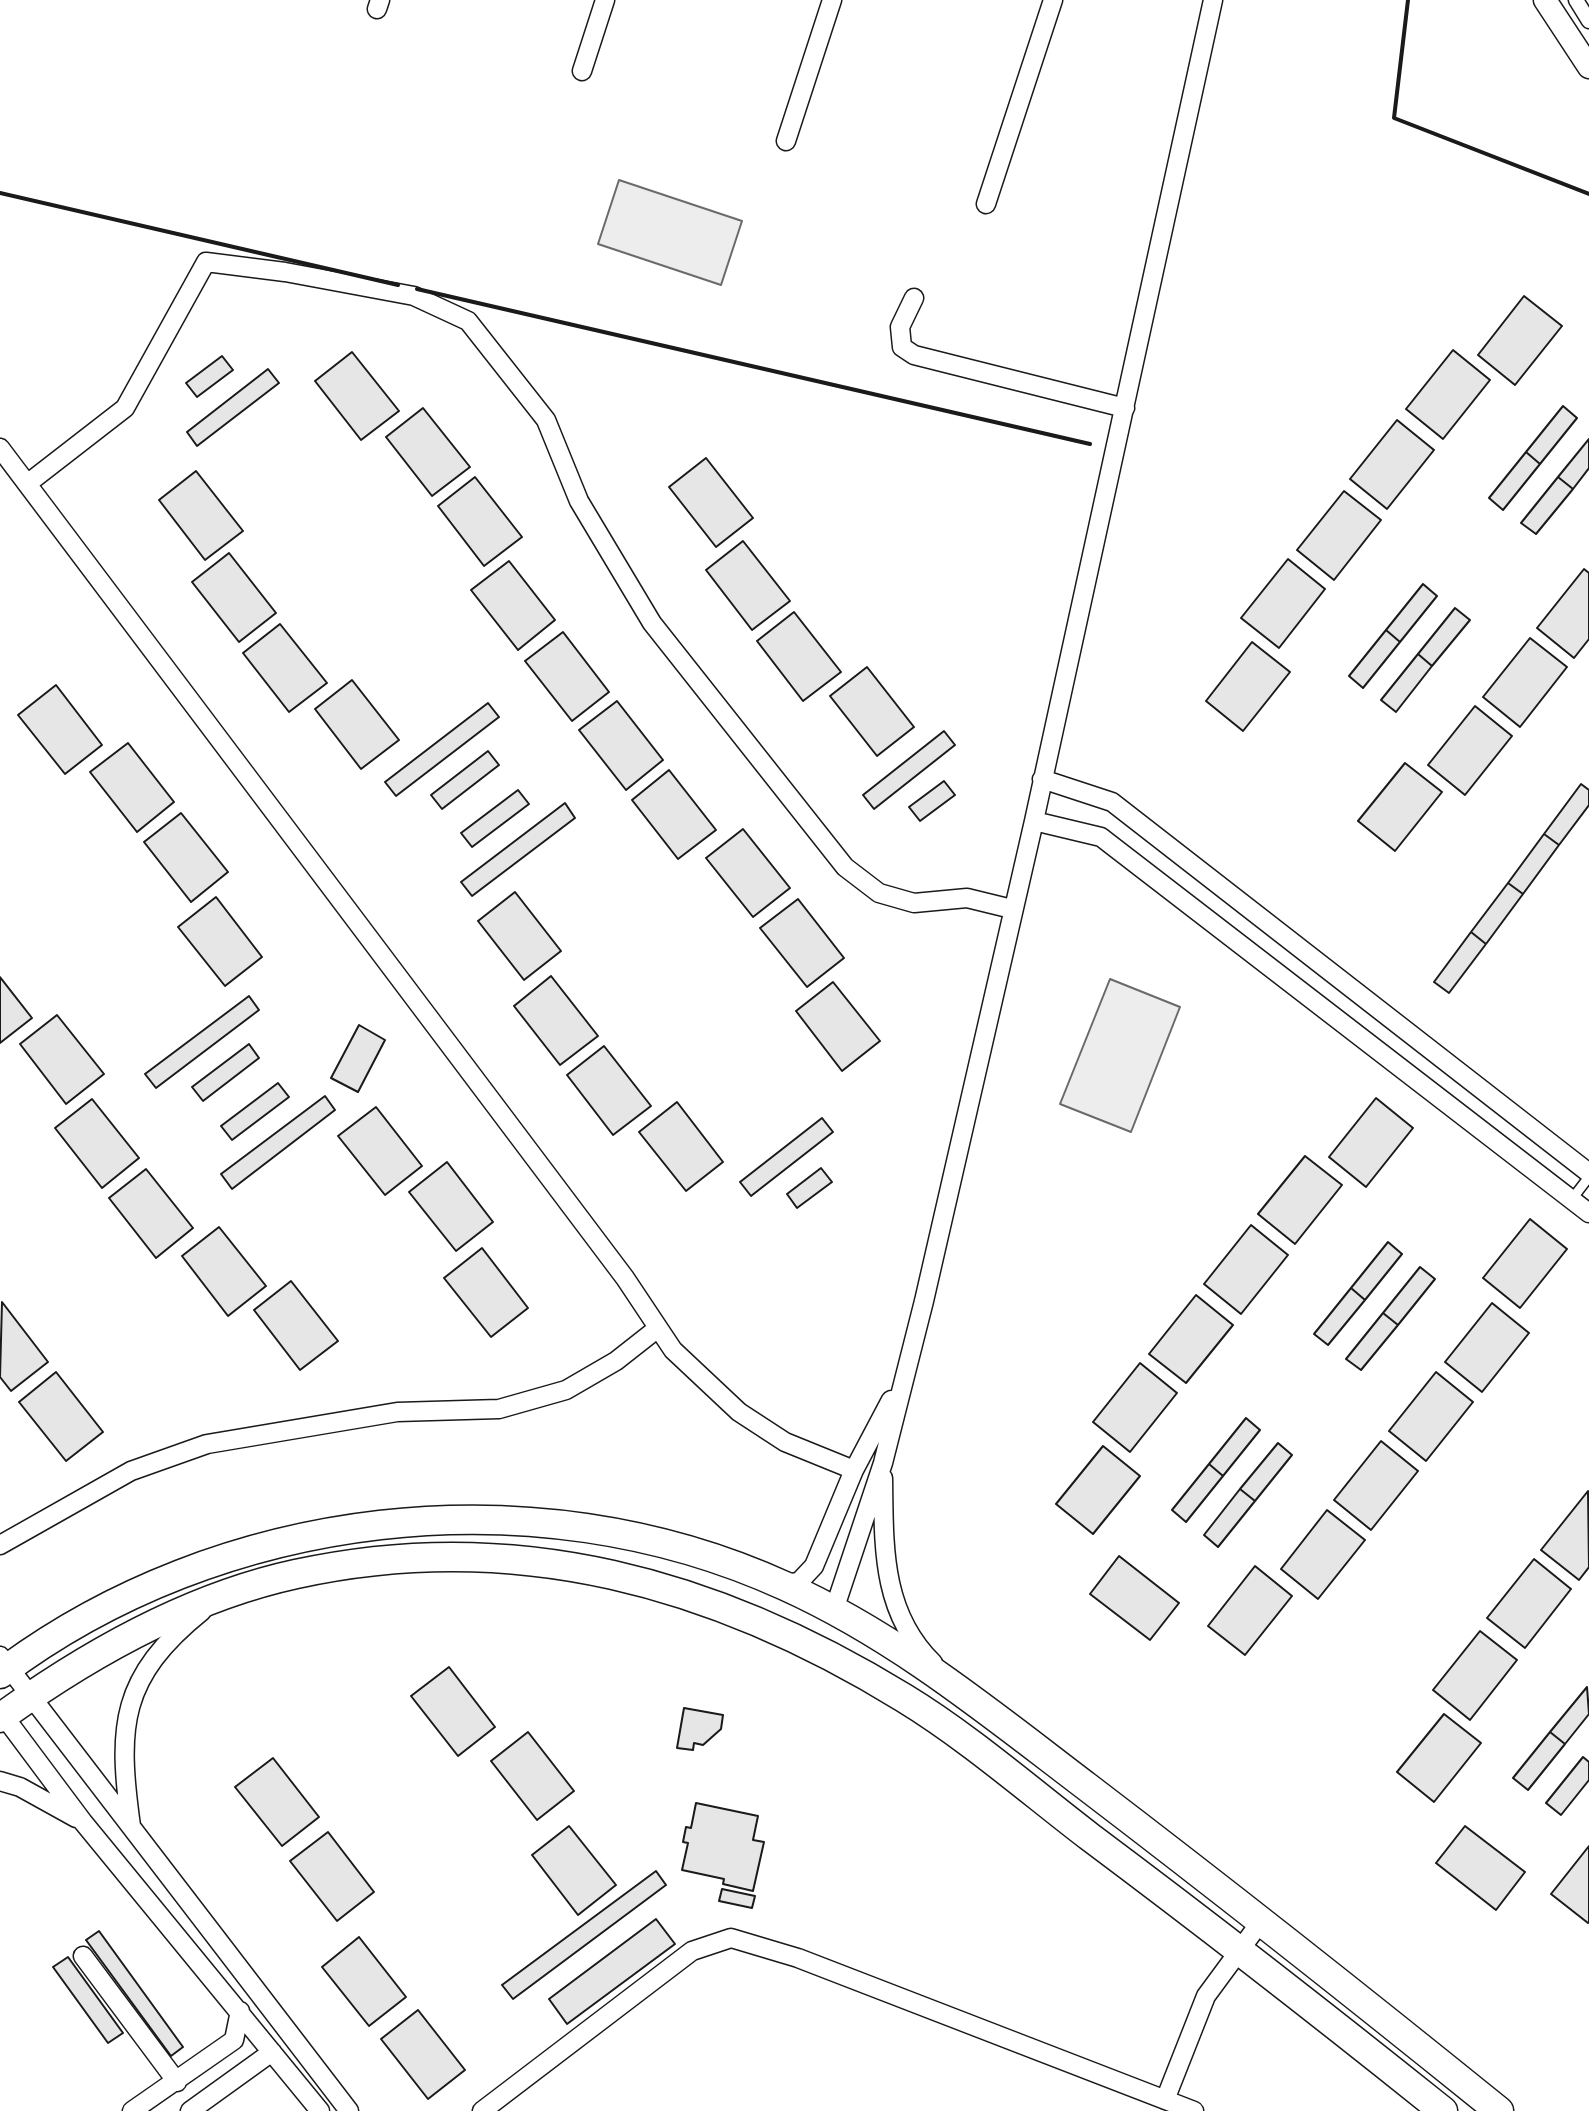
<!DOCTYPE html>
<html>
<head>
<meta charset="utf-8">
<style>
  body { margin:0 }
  canvas { display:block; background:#fff }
</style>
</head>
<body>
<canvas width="1589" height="2111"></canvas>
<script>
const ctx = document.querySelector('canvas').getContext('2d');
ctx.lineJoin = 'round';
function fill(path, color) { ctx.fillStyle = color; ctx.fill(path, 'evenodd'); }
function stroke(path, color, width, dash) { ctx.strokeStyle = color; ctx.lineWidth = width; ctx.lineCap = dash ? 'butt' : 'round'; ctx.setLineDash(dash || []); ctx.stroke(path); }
const built = new Path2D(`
  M619,180L742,221L721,285L598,244Z
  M1110,979L1180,1007L1131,1132L1060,1104Z`);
const building = new Path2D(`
  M1524,296L1562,326L1515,385L1478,355Z
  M1453,350L1490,380L1443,439L1406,409Z
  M352,352L399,411L361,440L315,381Z
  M222,356L233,370L197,397L186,383Z
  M268,369L279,383L197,446L187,432Z
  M1563,406L1577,418L1540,464L1526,452Z
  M423,408L470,467L432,496L386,437Z
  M1397,420L1434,450L1387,509L1350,479Z
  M1589,439V468L1573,489L1558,477Z
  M1526,452L1540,464L1503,510L1489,498Z
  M706,458L753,518L716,547L669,487Z
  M196,471L243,531L205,560L159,500Z
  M475,477L522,537L484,566L438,506Z
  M1558,477L1573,489L1536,534L1521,523Z
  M1344,491L1381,520L1334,580L1297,550Z
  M743,541L790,601L752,630L706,570Z
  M229,553L276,613L239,642L192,582Z
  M1288,559L1325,589L1279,648L1241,618Z
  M509,561L555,620L518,650L471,590Z
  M1584,569L1589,573V639L1574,658L1537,628Z
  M1423,584L1437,596L1400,642L1386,630Z
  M1455,608L1470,620L1432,666L1418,654Z
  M794,612L841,672L803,701L757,641Z
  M280,624L327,683L289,712L243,653Z
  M1386,630L1400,642L1363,688L1349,676Z
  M563,632L609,692L572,721L525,661Z
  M1530,638L1567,667L1520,727L1483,697Z
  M1252,642L1290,672L1243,731L1206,701Z
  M1418,654L1432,666L1396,712L1381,700Z
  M867,667L914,727L877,756L830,696Z
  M352,680L399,740L361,769L315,709Z
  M56,685L102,745L65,774L18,715Z
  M617,701L663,760L626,790L579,730Z
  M488,703L499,717L396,796L385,782Z
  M1475,706L1512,736L1465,795L1428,765Z
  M944,731L955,745L874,809L863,795Z
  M128,743L174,802L137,832L90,772Z
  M488,751L499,765L442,809L431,795Z
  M1405,763L1442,792L1395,851L1358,821Z
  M669,770L716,830L678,859L632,800Z
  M944,781L955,795L920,821L909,807Z
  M1581,784L1589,790V805L1559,845L1544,834Z
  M518,790L529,804L472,847L461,833Z
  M565,803L575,818L472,896L461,882Z
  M181,813L228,872L191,902L144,842Z
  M743,829L790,888L753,917L706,858Z
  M1544,834L1559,845L1523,894L1508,883Z
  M1508,883L1523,894L1486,944L1471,932Z
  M515,892L561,951L524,980L478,921Z
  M216,897L262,957L225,986L178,927Z
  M798,899L844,958L807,987L760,928Z
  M1471,932L1486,944L1449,993L1434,982Z
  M551,976L598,1036L560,1065L514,1006Z
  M0,977L32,1018L0,1043Z
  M833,982L880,1041L842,1071L796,1011Z
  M249,996L259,1010L156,1088L145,1074Z
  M57,1015L104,1074L66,1104L20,1044Z
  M359,1025L385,1040L358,1092L331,1078Z
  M249,1044L259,1058L203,1101L192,1087Z
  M604,1046L651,1106L613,1135L567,1075Z
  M278,1083L289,1097L232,1140L221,1126Z
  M325,1096L335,1110L232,1189L221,1174Z
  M1376,1098L1413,1128L1366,1187L1329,1157Z
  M92,1099L139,1158L102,1188L55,1128Z
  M677,1102L723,1162L686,1191L639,1132Z
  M376,1107L422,1166L385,1195L338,1136Z
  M822,1118L833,1132L751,1196L740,1182Z
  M1305,1156L1342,1185L1295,1244L1258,1214Z
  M447,1162L493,1222L456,1251L409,1192Z
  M821,1168L832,1182L797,1208L787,1194Z
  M146,1169L193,1228L156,1258L109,1198Z
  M1530,1219L1567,1249L1520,1308L1483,1278Z
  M1251,1225L1288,1255L1241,1314L1204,1284Z
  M219,1227L266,1286L228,1316L182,1256Z
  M1388,1242L1402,1254L1365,1300L1351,1288Z
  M482,1248L528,1308L491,1337L444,1278Z
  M1420,1267L1435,1279L1398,1325L1383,1313Z
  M291,1281L338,1341L300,1370L254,1310Z
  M1351,1288L1365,1300L1328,1345L1314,1334Z
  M1196,1295L1233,1325L1186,1383L1149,1354Z
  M2,1302L48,1362L11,1391L0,1377Z
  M1492,1303L1529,1333L1482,1392L1445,1362Z
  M1383,1313L1398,1325L1361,1370L1346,1359Z
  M1140,1363L1177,1393L1130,1452L1093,1422Z
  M56,1372L103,1432L66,1461L19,1402Z
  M1436,1372L1473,1402L1426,1461L1389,1431Z
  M1246,1418L1260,1430L1223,1476L1209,1464Z
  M1381,1441L1418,1471L1371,1530L1334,1500Z
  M1278,1443L1292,1455L1255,1501L1240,1489Z
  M1103,1446L1140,1476L1093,1534L1056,1504Z
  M1209,1464L1223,1476L1186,1522L1172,1510Z
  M1240,1489L1255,1501L1218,1547L1204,1535Z
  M1588,1491L1589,1567L1579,1580L1541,1550Z
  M1327,1510L1365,1540L1318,1599L1281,1569Z
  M1119,1556L1179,1603L1150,1640L1090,1594Z
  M1534,1559L1571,1589L1525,1648L1487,1618Z
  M1255,1566L1292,1596L1245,1655L1208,1626Z
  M1480,1631L1517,1660L1470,1720L1433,1690Z
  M449,1667L495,1727L458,1756L411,1696Z
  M1587,1687L1589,1714L1565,1744L1550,1732Z
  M684,1708L723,1715L721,1729L703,1745L694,1743L693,1750L677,1748Z
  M1444,1714L1481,1743L1434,1802L1397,1772Z
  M528,1732L574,1791L537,1820L491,1761Z
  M1550,1732L1565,1744L1528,1790L1513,1778Z
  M1583,1757L1589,1762V1780L1561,1815L1546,1803Z
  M273,1758L319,1817L282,1846L235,1787Z
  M696,1803L758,1816L753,1840L764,1842L753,1891L723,1884L724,1879L682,1870L688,1843L683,1842L686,1827L691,1828Z
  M569,1826L616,1885L578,1915L532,1855Z
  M1465,1826L1525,1872L1496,1910L1436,1863Z
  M328,1832L374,1892L337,1921L290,1861Z
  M1589,1846V1922L1588,1923L1551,1894Z
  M656,1871L666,1885L513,1999L502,1985Z
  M722,1889L755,1896L752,1908L719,1901Z
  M656,1919L675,1944L567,2024L549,1999Z
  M99,1931L183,2047L171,2056L86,1940Z
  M359,1937L406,1997L369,2026L322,1967Z
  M68,1957L123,2033L108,2043L53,1967Z
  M418,2010L465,2070L428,2099L381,2039Z`);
const service = new Path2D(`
  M1572,1199L1589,1177`);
const pedestrian = new Path2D(`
  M1576,0L1589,21`);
const minor = new Path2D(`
  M377,9L380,0
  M582,71L605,0
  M786,141L832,0
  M986,204L1053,0
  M914,298L900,327L902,347L914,355L1125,408
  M0,448L625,1278L673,1350L739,1412L785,1442L854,1470
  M27,484L125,408L206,262L285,272L414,296L468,321L546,420L579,501L652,623L845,867L879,893L914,903L967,898L1012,909
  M1042,779L1112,802L1589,1173
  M1034,821L1101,837L1110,844L1589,1213
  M883,1478C884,1546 881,1612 933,1663
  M0,1545L131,1471L207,1444L397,1412L499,1409L566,1390L616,1361L658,1328
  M782,1584L799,1582L814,1566L854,1470L891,1400
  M834,1610L883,1463L924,1301L1034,821L1213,0
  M0,1656L349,2111
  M0,1711L83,1822L320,2111
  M0,1781L20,1787L76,1818
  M131,1826C117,1726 120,1677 202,1611
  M83,1956L177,2082
  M1165,2100L1206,1996L1262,1920
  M132,2111L234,2040L240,2011
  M190,2111L272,2052
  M482,2111L692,1951L731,1938L798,1958L1194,2111`);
const tertiary = new Path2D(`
  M1545,0L1589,67`);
const primary = new Path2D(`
  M0,1674C219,1509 533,1471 785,1586C896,1636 990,1713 1086,1786C1225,1892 1363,2001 1499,2111
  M0,1718C87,1655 190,1597 296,1574C516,1526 717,1583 904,1698C968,1737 1030,1791 1090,1837C1209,1926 1327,2018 1443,2111`);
const wall = new Path2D(`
  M1408,0L1394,118L1589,194
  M0,193L398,285
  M417,289L1090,444`);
fill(built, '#ededed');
stroke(built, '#6a6a6a', 2);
fill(building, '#e6e6e6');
stroke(building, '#1a1a1a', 2);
stroke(service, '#1a1a1a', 12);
stroke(pedestrian, '#1a1a1a', 17);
stroke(minor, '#1a1a1a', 21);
stroke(tertiary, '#1a1a1a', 25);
stroke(primary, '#1a1a1a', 31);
stroke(service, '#fff', 9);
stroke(pedestrian, '#fff', 14);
stroke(minor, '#fff', 18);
stroke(tertiary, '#fff', 22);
stroke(primary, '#fff', 28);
stroke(wall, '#1a1a1a', 4);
</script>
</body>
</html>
